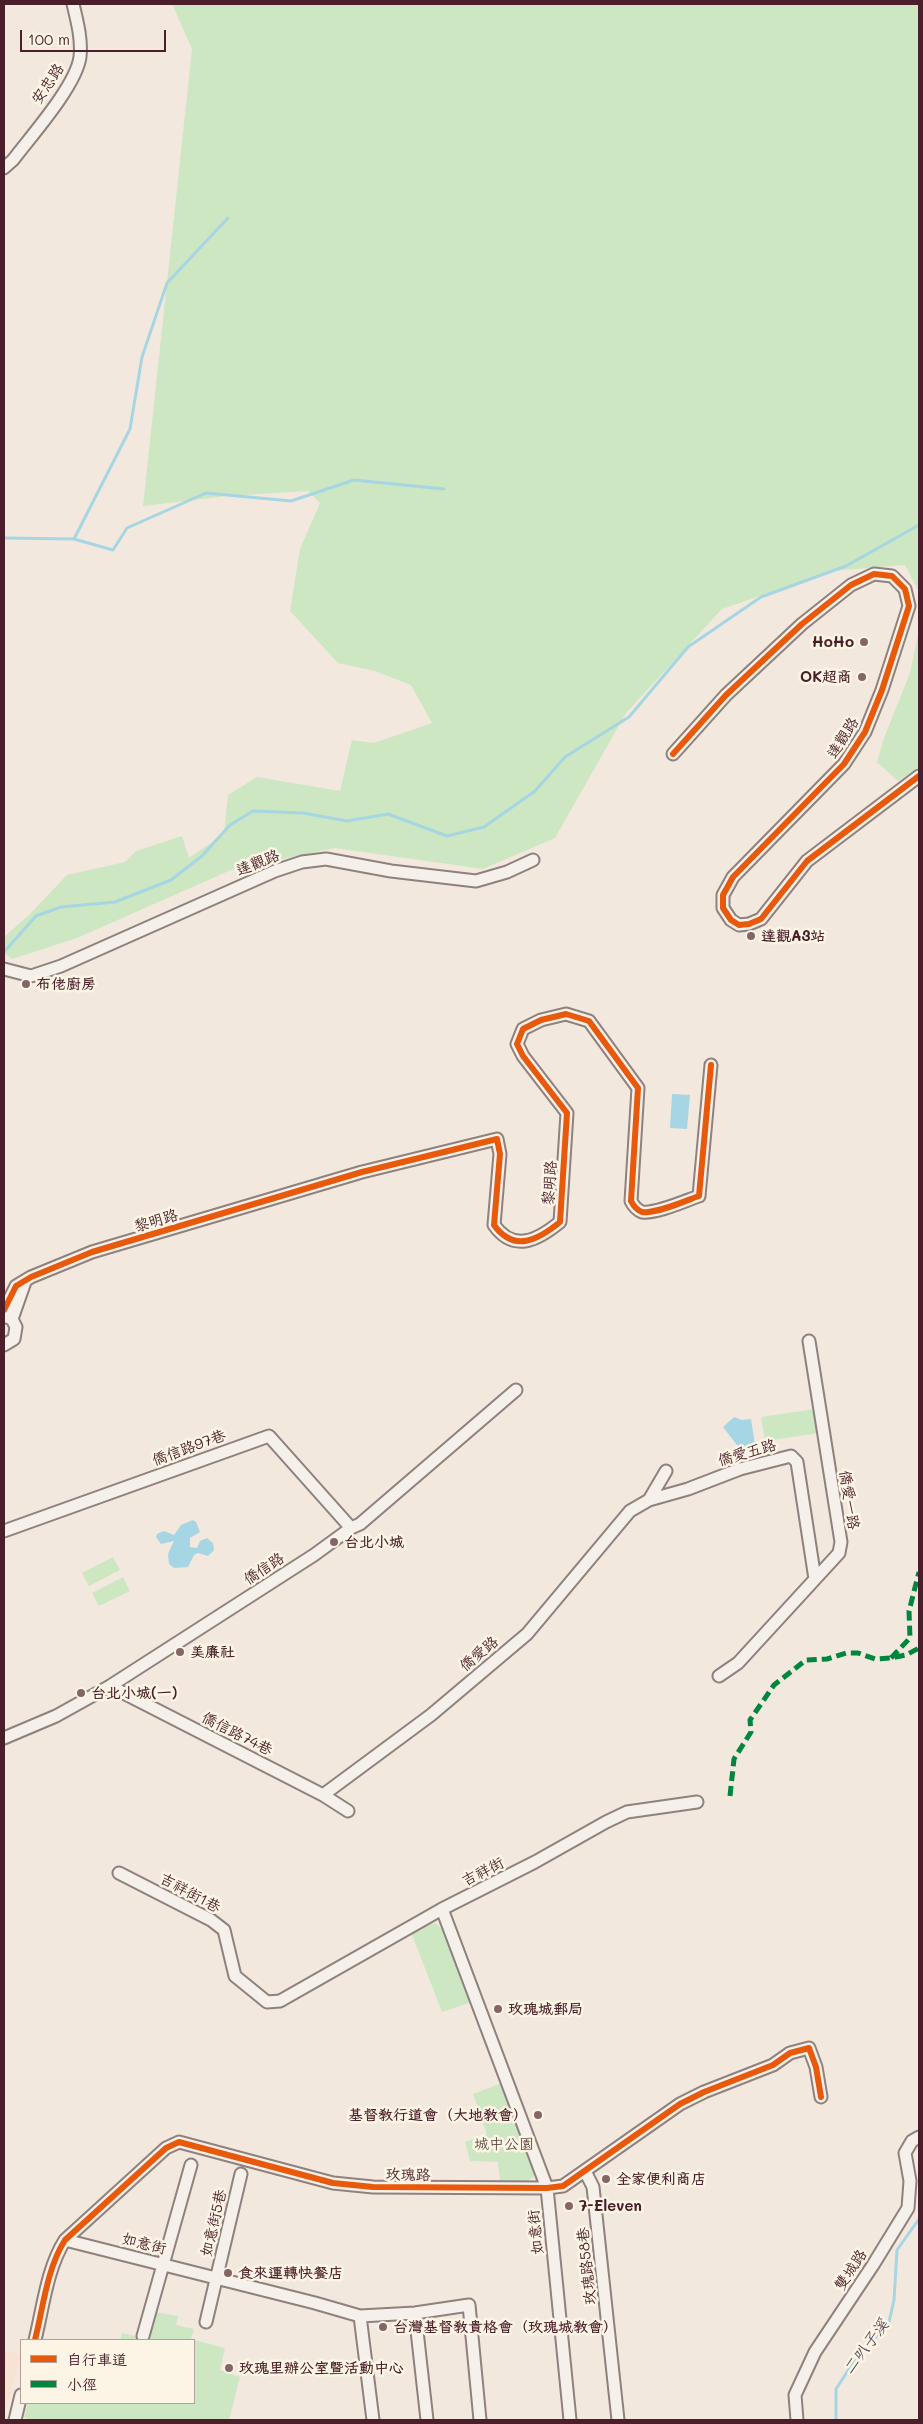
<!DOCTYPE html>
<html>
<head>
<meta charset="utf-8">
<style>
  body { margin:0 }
  #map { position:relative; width:923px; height:2424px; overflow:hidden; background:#f3e8dd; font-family:Mali,"LXGW WenKai TC",sans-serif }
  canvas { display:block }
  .frame { position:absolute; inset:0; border:5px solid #4a1f2b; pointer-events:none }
  .legend { position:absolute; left:20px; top:2339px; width:175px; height:65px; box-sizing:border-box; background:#fcf5e5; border:1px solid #b59f9b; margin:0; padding:6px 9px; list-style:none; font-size:15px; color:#4a1f2b }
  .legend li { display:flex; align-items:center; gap:10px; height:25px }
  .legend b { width:25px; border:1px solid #b59f9b }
  .scale { position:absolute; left:20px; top:30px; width:146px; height:22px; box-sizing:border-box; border:2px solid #4a1f2b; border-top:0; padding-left:6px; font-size:15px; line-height:18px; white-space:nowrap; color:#4a1f2b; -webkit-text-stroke:4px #fcf5e5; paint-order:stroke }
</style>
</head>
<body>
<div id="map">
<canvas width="923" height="2424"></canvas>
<div class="frame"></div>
<ul class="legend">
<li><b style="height:6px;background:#e8590c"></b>自行車道</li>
<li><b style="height:6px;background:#00873e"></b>小徑</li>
</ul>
<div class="scale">100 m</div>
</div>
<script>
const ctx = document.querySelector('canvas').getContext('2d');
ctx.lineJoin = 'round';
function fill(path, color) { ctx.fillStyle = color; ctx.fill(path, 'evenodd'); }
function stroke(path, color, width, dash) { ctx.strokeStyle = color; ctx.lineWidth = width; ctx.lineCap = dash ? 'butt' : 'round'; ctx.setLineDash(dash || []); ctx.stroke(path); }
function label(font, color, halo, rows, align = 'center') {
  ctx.font = font + ' Mali,"LXGW WenKai TC",sans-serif'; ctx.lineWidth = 5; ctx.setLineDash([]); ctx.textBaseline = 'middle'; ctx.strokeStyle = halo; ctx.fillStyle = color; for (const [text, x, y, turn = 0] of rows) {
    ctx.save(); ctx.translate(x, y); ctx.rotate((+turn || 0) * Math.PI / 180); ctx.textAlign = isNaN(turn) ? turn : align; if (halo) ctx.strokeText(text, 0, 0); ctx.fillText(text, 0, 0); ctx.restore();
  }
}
const built = new Path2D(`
  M4,2350L21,2355L4,2416Z`);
const green = new Path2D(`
  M172,4H919V592L905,565L833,571L722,609L626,713L555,838L483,869L335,848L231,870L77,938L12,959L4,953V937L29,915L67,875L125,862L136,851L182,836L189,858L224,834L228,795L257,777L340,791L352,740L374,743L432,723L411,685L375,671L338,663L290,611L300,549L320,503L308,491L227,496L143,506L192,49Z
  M919,630V767L898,781L877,762L884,738L910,673Z
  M815,1409L819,1433L765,1441L761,1417Z
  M113,1557L120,1570L89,1586L82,1573Z
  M123,1577L130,1591L99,1606L92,1593Z
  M435,1923C450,1931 465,1984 472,2002L442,2012L411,1932Z
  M502,2083L535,2176L526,2182L500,2181L498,2162L470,2161L465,2142L487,2134L473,2094Z
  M155,2312L178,2316L176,2325L194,2329L191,2339L225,2348L220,2370L240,2377L229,2420H29L24,2417L28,2403H194V2340H120L122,2333L149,2339Z`);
const water = new Path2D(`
  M672,1094L690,1095L687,1129L670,1128Z
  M734,1417L742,1420L751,1419L755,1445L740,1449L723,1427Z
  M193,1520L196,1522L200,1532L190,1538V1547L197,1548L200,1541L207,1538L213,1543L214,1550L208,1556L198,1553L194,1555L188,1567L174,1568L169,1564L168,1554L174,1541L161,1544L156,1537L157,1534L164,1531L174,1535L181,1525Z`);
const stream = new Path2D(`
  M4,538L74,539L113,550L127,528L206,493L291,501L354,480L444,489
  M74,539L130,429L142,357L167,283L228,218
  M4,952L36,916L61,907L115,902L171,880L202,856L230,825L253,811L303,813L347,821L388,814L447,836L484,827L535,791L565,757L629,717L688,647L761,597L846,566L919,525
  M836,2420V2389L851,2366L889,2322L894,2300L897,2250L919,2219`);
const minor = new Path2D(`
  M4,168L13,160C31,136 76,86 80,57C82,39 77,21 73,4
  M673,754L726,695L802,624L851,585L874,574L892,576L905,589L909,606L882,690L865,732L844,764L733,877L723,895V908L731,920L739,925L749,924L761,919L807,861L919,776
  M4,969L31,976L61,966L275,871L302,862L326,859L391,871L476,881L507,872L533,860
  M4,1310L16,1286L31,1277L92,1252L362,1172L497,1139L500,1154L494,1225C514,1253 538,1240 560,1222L567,1113L523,1056L517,1044L523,1029L541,1020L566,1014L589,1021L638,1088L631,1201C633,1205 637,1210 642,1212C656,1214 685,1201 699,1196L711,1065
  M4,1316L12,1319L16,1327L14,1339L4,1345
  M12,1319L25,1282
  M649,1500L666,1471
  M4,1531L269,1436L351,1528
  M719,1676L738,1663L839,1553L841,1542L809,1341
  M110,1686L323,1795L348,1811
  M4,1738L56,1716L110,1686L314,1555L351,1528L360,1524L516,1390
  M323,1795L431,1715L527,1634L630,1511L649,1500L688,1489L740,1469L791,1456L797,1462L815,1579
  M119,1873L211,1920L224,1930L235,1976L267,2002L280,2001L442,1909L535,1862L606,1822L627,1812L697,1802
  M442,1909L547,2188L570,2420
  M585,2171L593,2187L618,2420
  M65,2240L315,2303L360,2316L415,2313L469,2305L480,2420
  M415,2313L427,2420
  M360,2316L373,2420
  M206,2322L241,2174
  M143,2336L191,2165
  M35,2340C43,2308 47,2268 65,2240L166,2148L179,2142L333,2183L373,2187L547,2188L563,2186L680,2104L704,2092L773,2065L790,2053L809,2048L816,2067L821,2097
  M15,2420L21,2395
  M797,2420L795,2395L815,2352L873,2265L908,2208L910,2181L905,2153L912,2141L919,2137`);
const quiet = new Path2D(`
  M891,1658L910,1638L909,1611L919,1572
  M730,1796L734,1759L751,1732L750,1720L774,1685L806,1660L827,1659L846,1653H858L875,1659L891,1658L906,1655L919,1648`);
const cycleway = new Path2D(`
  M673,754L726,695L802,624L851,585L874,574L892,576L905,589L909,606L882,690L865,732L844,764L733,877L723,895V908L731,920L739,925L749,924L761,919L807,861L919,776
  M4,1310L16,1286L31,1277L92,1252L362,1172L497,1139L500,1154L494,1225C514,1253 538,1240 560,1222L567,1113L523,1056L517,1044L523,1029L541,1020L566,1014L589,1021L638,1088L631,1201C633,1205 637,1210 642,1212C656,1214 685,1201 699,1196L711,1065
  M35,2340C43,2308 47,2268 65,2240L166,2148L179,2142L333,2183L373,2187L547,2188L563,2186L680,2104L704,2092L773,2065L790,2053L809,2048L816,2067L821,2097`);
const markers = [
  [864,642,5,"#856569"],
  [862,677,5,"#856569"],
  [751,936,5,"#856569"],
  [26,984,5,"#856569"],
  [334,1542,5,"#856569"],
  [180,1652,5,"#856569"],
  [81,1693,5,"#856569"],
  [498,2009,5,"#856569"],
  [538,2115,5,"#856569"],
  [606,2179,5,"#856569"],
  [569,2206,5,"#856569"],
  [228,2273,5,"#856569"],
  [383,2327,5,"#856569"],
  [229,2368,5,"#856569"]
];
const streetNames = [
  ["安忠路",48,84,-56],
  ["達觀路",843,738,-58],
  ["達觀路",258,863,-22],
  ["黎明路",550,1183,-86],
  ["黎明路",156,1221,-16],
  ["僑信路97巷",189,1448,-20],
  ["僑愛五路",747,1453,-16],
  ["僑愛一路",849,1500,81],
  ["僑信路",264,1569,-33],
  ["僑愛路",479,1654,-40],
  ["僑信路74巷",237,1734,27],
  ["吉祥街",483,1872,-27],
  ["吉祥街1巷",190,1893,28],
  ["玫瑰路",408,2175,1],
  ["如意街5巷",214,2223,-77],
  ["如意街",536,2232,-96],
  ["如意街",144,2244,14],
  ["玫瑰路58巷",587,2266,-96],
  ["雙城路",851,2270,-57]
];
const poiNames = [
  ["HoHo",854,642,"right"],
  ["OK超商",852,677,"right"],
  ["達觀A3站",761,936],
  ["布佬廚房",36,984],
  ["台北小城",344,1542],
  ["美廉社",190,1652],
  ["台北小城(一)",91,1693],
  ["玫瑰城郵局",508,2009],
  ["基督教行道會（大地教會）",528,2115,"right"],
  ["全家便利商店",616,2179],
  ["7-Eleven",579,2206],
  ["食來運轉快餐店",238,2273],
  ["台灣基督教貴格會（玫瑰城教會）",393,2327],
  ["玫瑰里辦公室暨活動中心",239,2368]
];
const parkNames = [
  ["城中公園",504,2144]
];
const waterNames = [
  ["二叭子溪",866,2347,-53]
];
fill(built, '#f8e3d2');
fill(green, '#cce7c2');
fill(water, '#a6d6e3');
stroke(stream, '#a6d6e3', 3);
stroke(minor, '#8e817e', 15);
stroke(minor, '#f5f0ea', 11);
stroke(quiet, '#00873e', 5, [10, 5]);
stroke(cycleway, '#e8590c', 6);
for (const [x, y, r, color] of markers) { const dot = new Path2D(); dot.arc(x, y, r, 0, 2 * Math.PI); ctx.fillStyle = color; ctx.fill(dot); stroke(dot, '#fcf5e5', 2); }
label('15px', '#4a1f2b', '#fcf5e5', streetNames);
label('bold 15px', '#4a1f2b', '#fcf5e5', poiNames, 'left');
label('15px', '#62514b', '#fcf5e5', parkNames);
label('italic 16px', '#5c5463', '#fcf5e5', waterNames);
</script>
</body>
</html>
